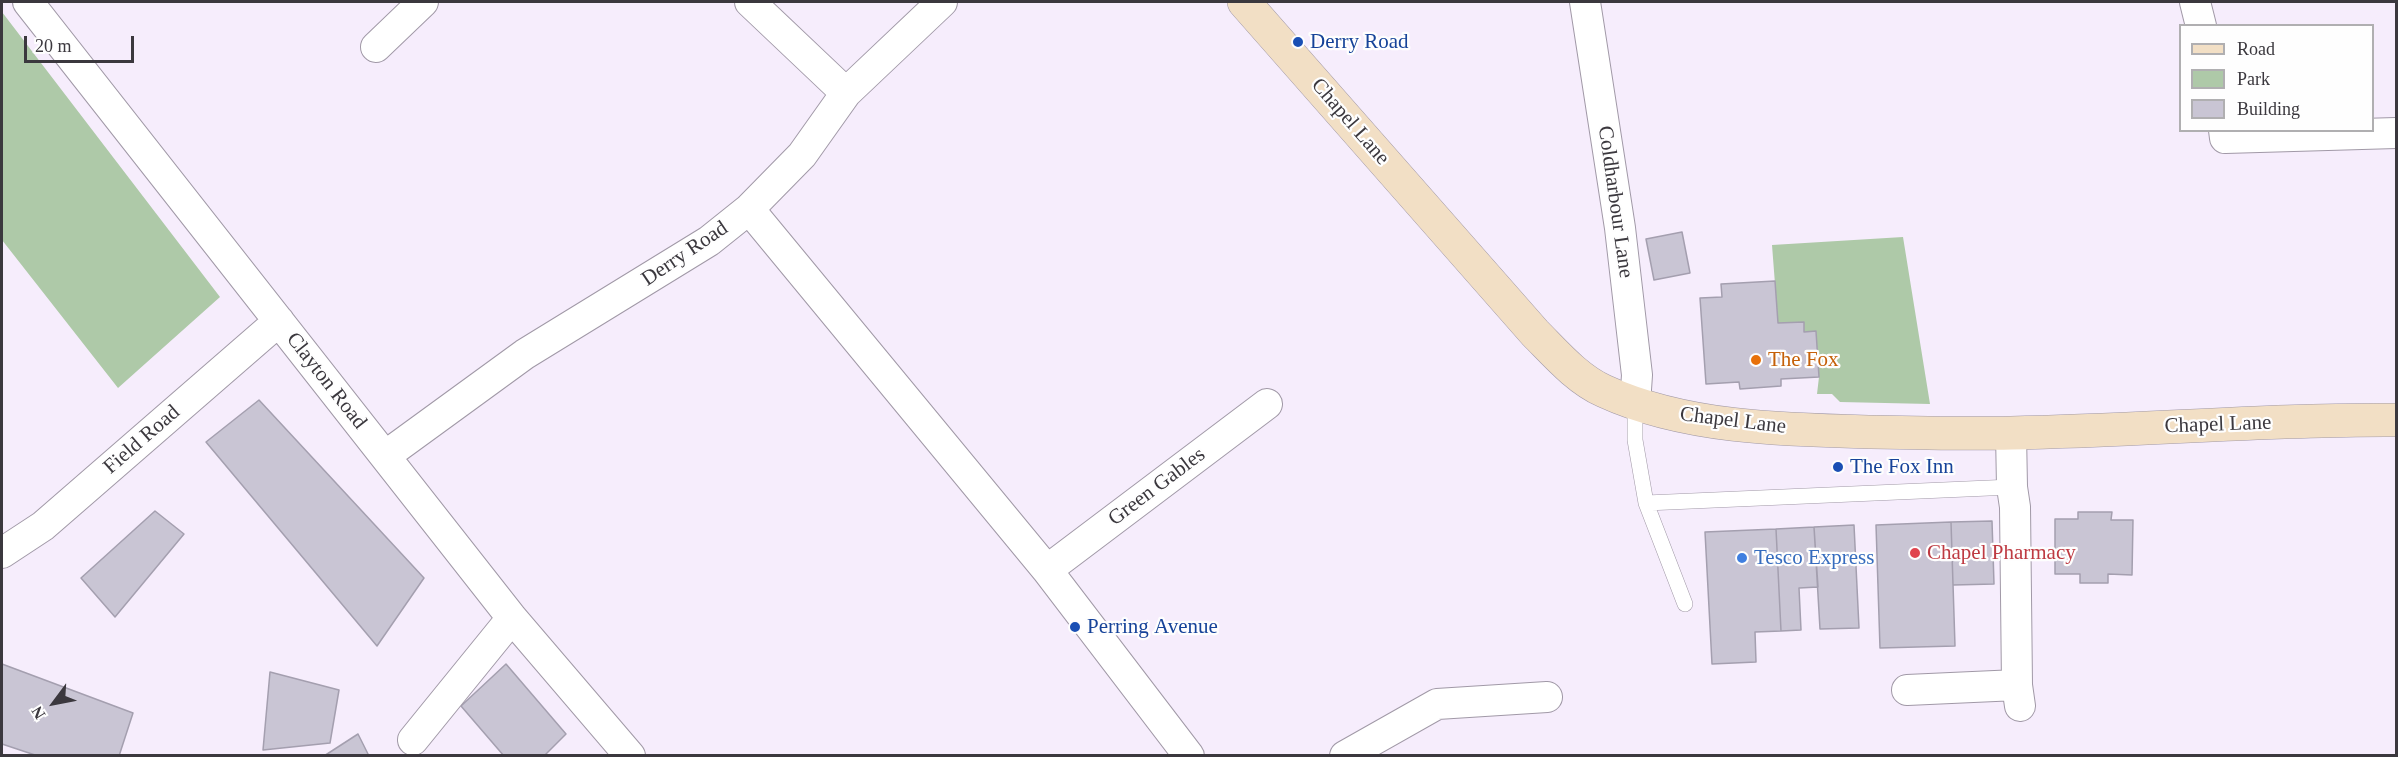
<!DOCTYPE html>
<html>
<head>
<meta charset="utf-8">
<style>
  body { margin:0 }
  #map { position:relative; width:2398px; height:757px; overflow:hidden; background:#f6edfc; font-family:Georgia,serif }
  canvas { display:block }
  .frame { position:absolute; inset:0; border:3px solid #3b383e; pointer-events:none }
  .legend { position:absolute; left:2179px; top:24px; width:195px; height:108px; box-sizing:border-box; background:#fefefe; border:2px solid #b0afb1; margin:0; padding:8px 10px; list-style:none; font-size:18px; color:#3b383e }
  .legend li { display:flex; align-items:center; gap:12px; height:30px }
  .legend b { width:30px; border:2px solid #b0afb1 }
  .north { position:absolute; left:24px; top:673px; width:60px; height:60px; -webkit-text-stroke:4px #fefefe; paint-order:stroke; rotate:238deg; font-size:16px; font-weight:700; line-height:24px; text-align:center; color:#3b383e }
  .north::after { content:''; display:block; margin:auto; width:21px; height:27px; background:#3b383e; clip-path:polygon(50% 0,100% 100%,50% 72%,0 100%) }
  .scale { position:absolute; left:24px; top:36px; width:110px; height:27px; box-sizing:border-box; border:3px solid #3b383e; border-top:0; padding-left:8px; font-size:18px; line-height:21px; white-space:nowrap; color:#3b383e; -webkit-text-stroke:4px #fefefe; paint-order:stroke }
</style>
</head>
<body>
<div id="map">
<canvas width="2398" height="757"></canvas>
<div class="frame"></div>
<ul class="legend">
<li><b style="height:8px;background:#f2dfc5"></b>Road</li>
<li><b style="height:16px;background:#aec9a8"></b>Park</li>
<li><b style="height:16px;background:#c9c5d4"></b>Building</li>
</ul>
<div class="north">N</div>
<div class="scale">20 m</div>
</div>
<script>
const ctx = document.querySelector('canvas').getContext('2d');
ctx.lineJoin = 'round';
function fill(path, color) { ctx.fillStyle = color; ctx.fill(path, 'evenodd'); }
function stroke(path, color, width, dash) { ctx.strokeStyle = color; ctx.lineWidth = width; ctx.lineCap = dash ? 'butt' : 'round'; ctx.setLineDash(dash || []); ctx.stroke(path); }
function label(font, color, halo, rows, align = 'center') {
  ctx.font = font + ' Georgia,serif'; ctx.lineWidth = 4.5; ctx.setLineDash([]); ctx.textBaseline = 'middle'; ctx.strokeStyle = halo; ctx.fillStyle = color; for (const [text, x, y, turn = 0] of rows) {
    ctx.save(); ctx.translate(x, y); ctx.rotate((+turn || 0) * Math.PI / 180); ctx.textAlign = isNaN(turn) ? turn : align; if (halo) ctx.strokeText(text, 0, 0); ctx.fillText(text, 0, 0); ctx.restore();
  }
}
const green = new Path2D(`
  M2,12L220,297L118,388L2,240Z
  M1903,237L1930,404L1840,402L1832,394H1817L1819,377L1816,331L1804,332L1803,322L1778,323L1772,245Z`);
const building = new Path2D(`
  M1682,232L1690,273L1654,280L1646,239Z
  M1775,281L1778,323L1804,322V332L1816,331L1819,377L1781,379V386L1740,389L1739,382L1706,384L1700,298L1722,297L1721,284Z
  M259,400L424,578L377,646L206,442Z
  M155,511L184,534L115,617L81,578Z
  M2078,512H2112L2111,520H2133L2132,575L2108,574V583H2080V574H2055V519H2078Z
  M1992,521L1994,584L1953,585L1951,522Z
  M1951,522L1955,646L1880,648L1876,525Z
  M1854,525L1859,628L1820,629L1814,527Z
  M1814,527L1818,587L1799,588L1801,630L1781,631L1776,529Z
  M1776,529L1781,631L1755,632L1756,662L1712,664L1705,532Z
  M2,664L133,713L119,756H38L2,744Z
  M506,664L566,734L544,756H504L461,706Z
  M270,672L339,690L330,743L263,750Z
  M358,734L369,756H324Z`);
const lane = new Path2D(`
  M1635,404V440L1646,503L1685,604
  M1646,503L2012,487`);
const street = new Path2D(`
  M28,2L512,618L630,756
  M750,2L846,93
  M1585,2L1620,228L1637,375L1635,404
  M2195,2L2201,26
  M376,47L423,2
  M2224,130L2225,138L2396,133
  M749,209L1047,570L1189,756
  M2011,433L2012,487L2015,507L2017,685L2020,706
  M385,456L525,354L709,241L749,209L802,155L846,93L942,2
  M2,553L43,526L279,321
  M1047,570L1267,404
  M1907,690L2017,685
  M413,740L512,618
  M1345,756L1437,704L1547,697`);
const secondary = new Path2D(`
  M1244,2L1535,333C1555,353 1577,379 1604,391C1684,428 1784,430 1871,432C1918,433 1965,434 2011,433C2140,431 2268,419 2396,420`);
const markers = [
  [1298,42,6,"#1a4fb4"],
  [1756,360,6,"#e8710a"],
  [1838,467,6,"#1a4fb4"],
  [1915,553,6,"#e0444e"],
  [1742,558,6,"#3f7fe0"],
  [1075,627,6,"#1a4fb4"]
];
const transitNames = [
  ["Derry Road",1310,42],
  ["The Fox Inn",1850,467],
  ["Perring Avenue",1087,627]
];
const streetNames = [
  ["Chapel Lane",1350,122,49],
  ["Coldharbour Lane",1615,202,82],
  ["Derry Road",685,254,-34],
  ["Clayton Road",326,381,52],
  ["Chapel Lane",1733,421,7],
  ["Chapel Lane",2218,425,-2],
  ["Field Road",142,440,-41],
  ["Green Gables",1157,487,-37]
];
const foodNames = [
  ["The Fox",1768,360]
];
const healthNames = [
  ["Chapel Pharmacy",1927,553]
];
const shopNames = [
  ["Tesco Express",1754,558]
];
fill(green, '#aec9a8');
fill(building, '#c9c5d4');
stroke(building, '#a49faf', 1.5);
stroke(lane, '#a199a7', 16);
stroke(street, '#a199a7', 32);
stroke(secondary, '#a199a7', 34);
stroke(lane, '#fff', 15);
stroke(street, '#fff', 30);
stroke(secondary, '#f2dfc5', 33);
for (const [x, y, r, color] of markers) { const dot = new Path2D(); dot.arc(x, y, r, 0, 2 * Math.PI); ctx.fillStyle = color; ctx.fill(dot); stroke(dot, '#fefefe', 2); }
label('21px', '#164399', '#fefefe', transitNames, 'left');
label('21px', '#3b383e', '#fefefe', streetNames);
label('21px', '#c56008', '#fefefe', foodNames, 'left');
label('21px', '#be3a42', '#fefefe', healthNames, 'left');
label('21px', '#366cbe', '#fefefe', shopNames, 'left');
</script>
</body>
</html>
